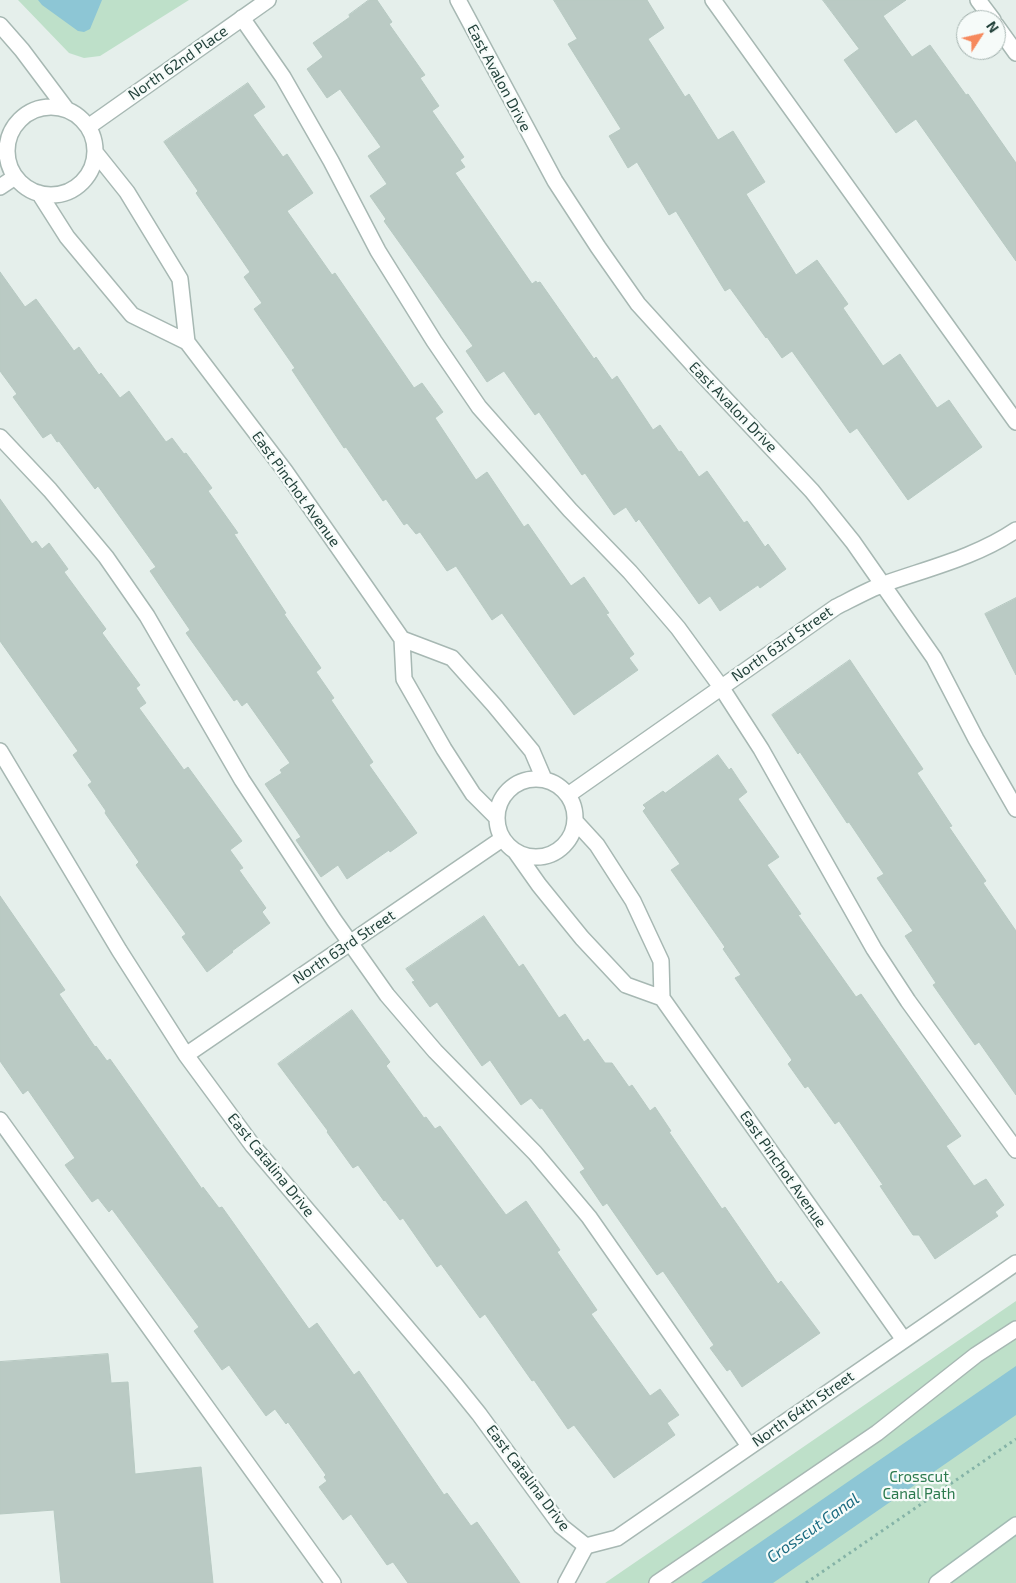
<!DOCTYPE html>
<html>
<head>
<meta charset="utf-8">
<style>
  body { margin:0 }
  #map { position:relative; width:1016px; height:1583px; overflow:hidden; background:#e5efeb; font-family:"Exo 2",sans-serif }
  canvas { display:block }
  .north { position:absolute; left:956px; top:10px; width:50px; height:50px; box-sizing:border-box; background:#f6fbf9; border:1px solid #a2b1ad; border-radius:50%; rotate:55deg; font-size:14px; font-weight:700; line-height:20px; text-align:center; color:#23423b }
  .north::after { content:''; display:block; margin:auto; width:18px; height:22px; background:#f6895d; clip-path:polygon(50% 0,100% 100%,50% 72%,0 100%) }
</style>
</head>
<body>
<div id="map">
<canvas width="1016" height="1583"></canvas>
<div class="north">N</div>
</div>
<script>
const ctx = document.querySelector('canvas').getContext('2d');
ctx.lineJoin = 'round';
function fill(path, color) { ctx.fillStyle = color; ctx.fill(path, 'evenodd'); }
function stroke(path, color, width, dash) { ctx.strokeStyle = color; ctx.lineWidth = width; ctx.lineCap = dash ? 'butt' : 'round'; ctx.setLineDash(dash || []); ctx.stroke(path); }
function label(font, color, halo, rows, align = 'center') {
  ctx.font = font + ' "Exo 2",sans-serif'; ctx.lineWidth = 4.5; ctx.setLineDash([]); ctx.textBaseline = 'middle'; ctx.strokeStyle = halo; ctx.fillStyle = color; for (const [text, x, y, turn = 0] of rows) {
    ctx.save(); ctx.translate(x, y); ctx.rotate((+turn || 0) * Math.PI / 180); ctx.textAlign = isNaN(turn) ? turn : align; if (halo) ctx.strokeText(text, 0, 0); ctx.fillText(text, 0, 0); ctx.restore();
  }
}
const green = new Path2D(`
  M18,0H189L100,56L84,58L69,53Z
  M1016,1301V1583H605Z`);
const water = new Path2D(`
  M38,0H102L90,29L84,32L78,31L42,5Z
  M1016,1366V1415L773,1583H701Z`);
const building = new Path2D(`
  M369,0H377L392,22L389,24L425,75L420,78L439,106L432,111L464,157L460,160L465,167L455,173L532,284L536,281L537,283L540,282L594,359L596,357L612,380L617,376L653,430L660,425L679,452L681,451L699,477L707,471L744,523L747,521L765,547L768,544L786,569L760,588L758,585L720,611L710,596L699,604L639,519L636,522L626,507L614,515L585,473L582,475L539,412L535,415L504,371L487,382L466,351L473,346L384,221L386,219L370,196L387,184L368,156L381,147L340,89L327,98L307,69L323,57L313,43L350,17L349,15Z
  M554,0H647L664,28L648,39L685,97L689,94L718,140L733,131L765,182L746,194L796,275L817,260L848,304L843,308L883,366L900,354L937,408L949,400L982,447L908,500L857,428L850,433L792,351L782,358L767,337L766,338L730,288L725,291L676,211L669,215L637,162L628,168L609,136L621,129L568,44L577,39Z
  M823,0H906L883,16L912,57L930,45L966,95L968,94L1016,163V261L916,119L896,133L844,60L859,49Z
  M248,83L265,107L253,115L283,157L287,154L313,193L287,211L332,275L335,273L414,388L422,383L443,412L435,418L476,480L487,472L524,527L528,524L571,586L584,577L609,613L606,614L634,654L629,658L638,670L574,715L502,613L492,620L456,566L447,571L420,532L416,534L407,523L404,525L386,499L383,501L346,447L344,448L292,370L295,368L254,309L262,303L244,277L250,272L196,193L198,191L164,142Z
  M0,272L25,307L36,299L74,351L79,347L99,375L101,373L120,398L129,391L166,442L172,438L184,454L186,453L212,488L208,491L238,533L234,534L286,613L284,614L321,668L316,672L334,698L331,700L373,762L369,765L417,833L390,852L389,850L347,879L338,865L321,877L296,840L301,837L265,784L282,773L280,770L290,763L247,702L242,706L237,699L234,701L186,633L190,630L150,571L156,567L98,486L95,489L59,441L57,442L51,433L43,438L13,397L17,394L0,371Z
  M0,499L32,544L36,541L42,549L49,543L68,569L64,572L106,629L102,633L140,685L136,688L146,703L139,708L184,770L188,767L242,841L230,850L243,868L239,870L266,908L262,912L270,923L232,951L233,952L207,972L182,937L186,934L136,865L139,862L105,813L106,811L88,785L92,782L73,755L78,751L0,641Z
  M1016,598V675L985,614Z
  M850,660L923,769L917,773L952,826L949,827L986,881L983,883L1016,931V1095L979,1042L975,1045L933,985L936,983L905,936L913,931L877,878L884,874L849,822L847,823L800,752L798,754L772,715Z
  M718,755L729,770L731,768L747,792L738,799L779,857L767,865L801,914L798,915L856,997L861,994L961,1136L946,1146L974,1186L986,1179L1004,1205L995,1212L998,1216L935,1259L919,1235H913L880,1186L883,1185L839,1121L835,1124L808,1086L805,1088L788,1064L792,1060L735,978L741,975L723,949L725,947L671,870L680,864L643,811L646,808L643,805L663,791L665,793Z
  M0,896L65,990L59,994L95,1047L96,1046L107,1061L110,1059L202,1189L203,1187L219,1208L222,1207L309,1329L317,1323L354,1375L359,1371L444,1495L447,1493L471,1526L477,1522L520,1583H408L393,1562L387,1565L351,1514L343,1520L319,1487L327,1481L324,1477L326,1475L288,1422L286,1424L275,1409L266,1416L229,1365L222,1370L194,1331L199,1327L112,1209L109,1212L98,1198L92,1202L65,1165L75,1158L28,1090L23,1094L0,1061Z
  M484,916L519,967L523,964L559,1018L565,1014L584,1042L588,1039L605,1063H612L629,1087L632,1085L650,1111L655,1107L671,1131L669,1132L722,1209L725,1207L778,1284L781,1281L820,1333L742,1387L730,1369L727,1371L710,1348L714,1345L663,1271L657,1275L607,1203L603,1206L580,1172L585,1169L542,1108L540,1109L531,1098L521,1105L490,1060L482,1066L437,1002L430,1007L412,982L415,981L406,969Z
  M352,1010L390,1062L386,1066L424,1118L426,1117L435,1129L440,1126L506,1215L526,1201L560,1250L557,1252L597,1310L591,1314L650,1396L660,1389L679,1415L667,1423L675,1435L614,1478L574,1425L568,1429L534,1380L532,1381L485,1314L480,1318L441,1264L437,1267L403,1218L400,1220L385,1200L384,1201L358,1165L353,1168L327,1132L328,1131L278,1064Z
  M108,1354L111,1383L128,1382L135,1474L201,1467L213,1583H61L54,1510L0,1514V1362Z`);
const path = new Path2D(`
  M806,1583L1016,1439`);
const lane = new Path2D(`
  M713,0L1016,422
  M242,18L283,77L331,161L378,251L434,341L479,407L570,510L630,572L678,628L721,687L761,749L874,949L908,1001L1016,1150
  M0,437L50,490L106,557L147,616L242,780L334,920L387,995L435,1051L535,1153L589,1217L749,1446
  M0,1120L333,1583
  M566,1583L586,1546
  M657,1583L877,1433L976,1355L1016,1329`);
const street = new Path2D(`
  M458,0L555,181L598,247L638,304L697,369L812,491L853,542L934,658L976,739L1016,809
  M978,0L993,20
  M0,25L22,50L67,110
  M996,25L1016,53
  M7 151a44 44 0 1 1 88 0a44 44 0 1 1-88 0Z
  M88,127L268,0
  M95,152L127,192L180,279L187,342
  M0,187L15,177
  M39,193L67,237L132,315L187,342L285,471L402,639L404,679L444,749L473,794L496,817
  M402,639L452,658L494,705L532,751L544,779
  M0,751L119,950L186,1055L253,1146L454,1383L479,1414L561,1526L586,1546L617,1538L1016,1263
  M497 818a39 39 0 1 1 78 0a39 39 0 1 1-78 0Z
  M568,795L836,607C852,599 868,590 884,584C929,568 976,557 1016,530
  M575,821L597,845L633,901L661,961L662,998L904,1340
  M515,851L539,885L582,938L626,985L662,998
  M186,1055L502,839`);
const secondary = new Path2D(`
  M937,1583L1016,1525`);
const streetNames = [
  ["North 62nd Place",178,63,-35],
  ["East Avalon Drive",499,78,62],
  ["East Avalon Drive",733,407,46],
  ["East Pinchot Avenue",296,489,54],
  ["North 63rd Street",782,644,-35],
  ["North 63rd Street",344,947,-34],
  ["East Catalina Drive",271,1165,51],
  ["East Pinchot Avenue",783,1169,55],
  ["North 64th Street",803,1409,-35],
  ["East Catalina Drive",528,1478,53]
];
const parkNames = [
  ["Crosscut",919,1477],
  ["Canal Path",919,1494]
];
const waterNames = [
  ["Crosscut Canal",813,1528,-35]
];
fill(green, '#bee0c9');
fill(water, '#8dc6d5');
fill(building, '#bacac4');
stroke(building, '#b7c9c2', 1);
stroke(lane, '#a7b8b3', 18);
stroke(street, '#a7b8b3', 18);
stroke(secondary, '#a3bbb4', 18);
stroke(path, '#85b3a7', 3, [2.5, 4]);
stroke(lane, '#fff', 15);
stroke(street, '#fff', 15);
stroke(secondary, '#fff', 15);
label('15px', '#23423b', '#f6fbf9', streetNames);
label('15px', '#2c7a4e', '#f6fbf9', parkNames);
label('italic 16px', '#1b6b80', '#f6fbf9', waterNames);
</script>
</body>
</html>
